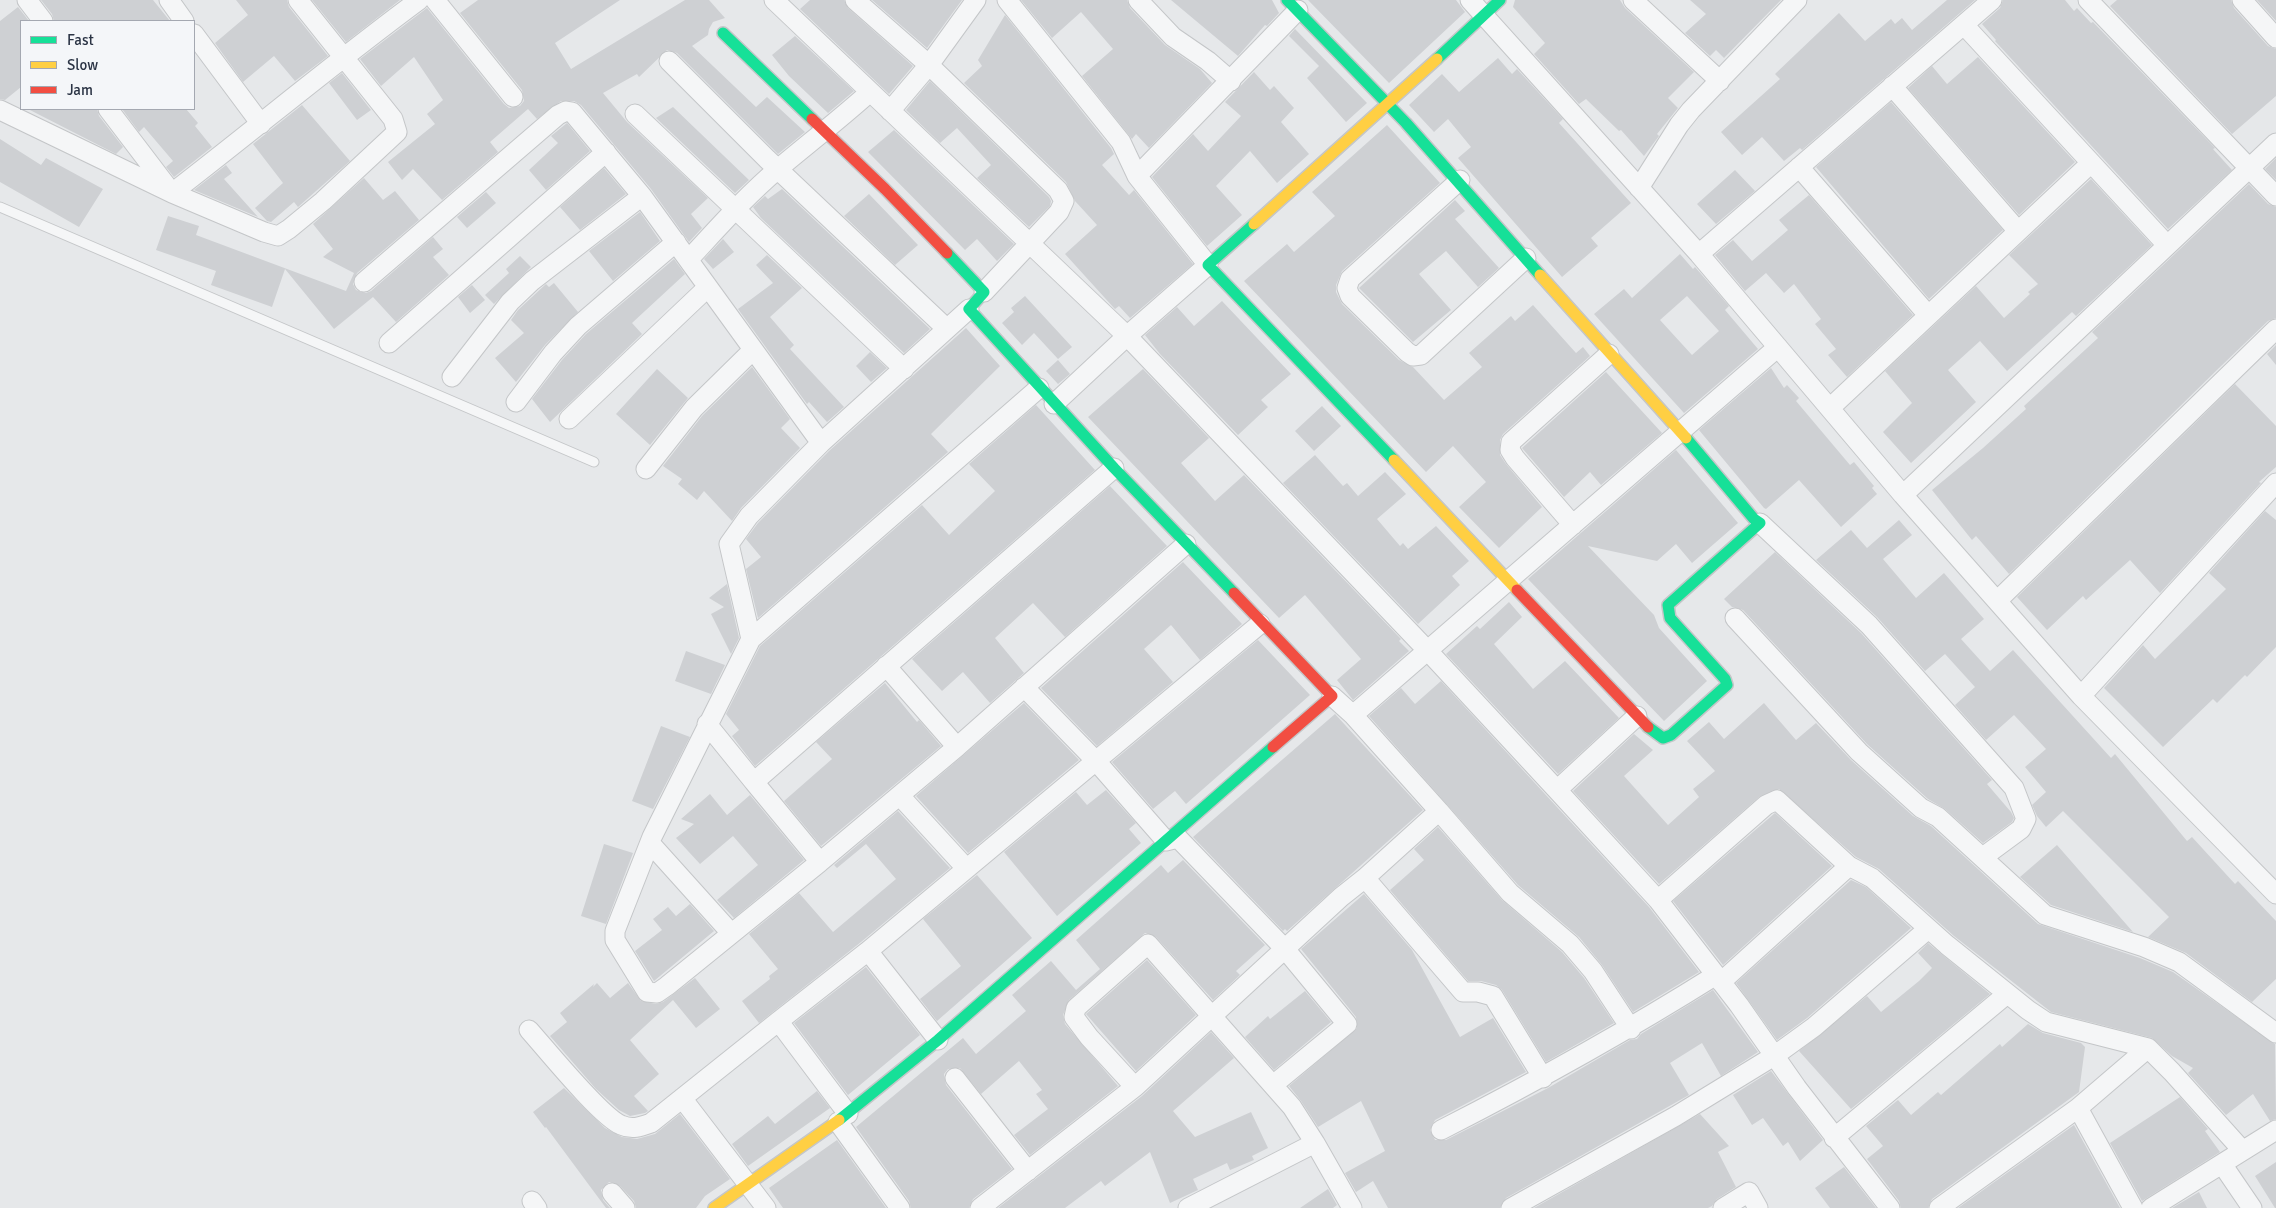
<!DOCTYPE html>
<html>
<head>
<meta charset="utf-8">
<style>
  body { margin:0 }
  #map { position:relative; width:2276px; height:1208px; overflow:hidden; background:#e6e8ea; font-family:Signika,sans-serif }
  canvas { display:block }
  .legend { position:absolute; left:20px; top:20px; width:175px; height:90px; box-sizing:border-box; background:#f4f6f9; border:1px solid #a4a8b1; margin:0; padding:6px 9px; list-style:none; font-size:15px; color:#2b3445 }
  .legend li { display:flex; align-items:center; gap:10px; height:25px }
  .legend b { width:25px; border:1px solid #a4a8b1 }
</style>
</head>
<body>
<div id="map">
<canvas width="2276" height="1208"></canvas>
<ul class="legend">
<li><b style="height:6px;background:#16e098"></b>Fast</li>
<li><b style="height:6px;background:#ffcf43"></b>Slow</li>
<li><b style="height:6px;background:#f24e42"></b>Jam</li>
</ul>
</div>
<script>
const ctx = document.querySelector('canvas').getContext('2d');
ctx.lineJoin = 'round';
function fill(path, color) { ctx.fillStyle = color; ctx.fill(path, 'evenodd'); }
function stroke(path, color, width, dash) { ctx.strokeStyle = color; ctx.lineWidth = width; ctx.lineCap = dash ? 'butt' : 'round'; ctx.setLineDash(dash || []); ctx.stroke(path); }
const building = new Path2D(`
  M41,0H153L170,21H54L52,14Z
  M236,0H287L289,7L328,56L295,81L274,56L243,82L215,43L248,15Z
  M312,0H400L346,42Z
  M478,0H620L555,43L571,69L685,0H709L725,18L713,22L709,29L708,35L692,46L756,107L767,97L805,132L778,154L677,53L667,50L639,77L637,74L603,93L627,122L708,198L691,214L702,228L689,242L651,189L581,105L574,101H561L537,119L528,109L490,142L498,152L442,200L413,169L402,180L388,162L435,124L427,114L443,100L414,57L381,86L360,59L427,8L504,104L509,108L520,106L524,101L522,90L460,13Z
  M810,0H844L848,8L913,66L889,94L800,9Z
  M872,0H962L927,48Z
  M1021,0H1127L1130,8L1165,45L1200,69L1212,83L1149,148L1136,134L1132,139L1082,76L1113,49L1081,12L1052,38Z
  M1171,0H1272L1279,13L1267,26L1265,25L1238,56Z
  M1308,0H1456L1465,12L1389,83Z
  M1515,0H1620L1625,8L1694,72L1668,98L1678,108L1657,134L1659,136L1644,156L1621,130L1619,131L1586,99L1579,104L1534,54L1545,43L1513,7Z
  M1690,0H1781L1724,58L1716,50L1710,56L1685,33L1706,14Z
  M1947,0H1975L1802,150L1800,148L1784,161L1762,137L1742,155L1721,132L1780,79L1775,74L1839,13L1865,41L1891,19L1895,24L1902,18L1912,30Z
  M2003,0H2065L2074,11L2077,8L2091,23L2093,22L2215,148L2213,149L2232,170L2168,229L1995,41L1996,40L1982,24L2000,8Z
  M2117,0H2231L2234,8L2268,46L2276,49V96L2232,134L2110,6Z
  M2257,0H2276V21Z
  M18,7L29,21H21V87L5,100L0,99V21Z
  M1005,15L1111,148L1114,154L1102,165L1129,195L1134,190L1193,264L1130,318L1119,306L1115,309L1114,308L1065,254L1097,225L1075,201L1066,182L964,83L982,66L978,60Z
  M1295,29L1367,103L1346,122L1307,78L1319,66L1289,36Z
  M795,36L854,91L828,113L789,76L772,55Z
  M1978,57L2075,162L2019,215L1908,88L1932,66L1947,84Z
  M1498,58L1512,74L1517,69L1563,119L1559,123L1631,203L1591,238L1598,246L1562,277L1458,158L1471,147L1448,119L1434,132L1409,105L1442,74L1459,92Z
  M1254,72L1270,90L1274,86L1294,108L1281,122L1309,154L1277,183L1250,151L1216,186L1242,215L1207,246L1152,177L1193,134L1208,151L1241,116L1225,102Z
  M342,73L371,110L357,120L329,83Z
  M930,81L1049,197L1051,201L1050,206L1029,227L977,178L991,165L957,128L940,143L906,110Z
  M1891,102L2003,230L1929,299L1816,167Z
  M302,105L350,161L298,207L294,202L271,222L267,221L255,208L283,183L253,144Z
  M673,107L749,180L735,193L656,118Z
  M28,109H97L99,116L123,147L116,154Z
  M122,109H186L198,123L195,126L212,147L174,177L166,167L173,161L144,127L139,132Z
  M567,123L590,151L546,190L529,170L558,143L551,136Z
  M1387,125L1440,183L1342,271L1336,285V292L1342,304L1399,360L1413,367L1444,400L1482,367L1469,353L1511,316L1515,321L1533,305L1576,353L1583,347L1590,356L1503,434L1500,440V455L1506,464L1542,507L1499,548L1459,507L1486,482L1453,446L1426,472L1244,281L1287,244L1294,252L1335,216L1312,192Z
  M894,130L1014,244L997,261L977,239L965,250L868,152Z
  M0,139L41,165L46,158L103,189L79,227L0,182Z
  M2276,158V180L2265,169Z
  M226,165L232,173L224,179L258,217L194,190Z
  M604,168L626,194L580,230L560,207Z
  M1735,170L1755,191L1716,224L1697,204Z
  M364,178L383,200L395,191L419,220L357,273L353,284L356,290L366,293L371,291L433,237L443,249L433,257L449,275L396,322L373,297L334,329L285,269L272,307L211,285L216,271L156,250L168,216L199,226L196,235L346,291L354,273L323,257L333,249L313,224Z
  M2091,179L2152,245L2076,316L2072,312L2007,371L1980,341L1948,370L1976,402L1911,463L1883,432L1912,403L1885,371L1976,286L2004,318L2030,294L2028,292L2038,284L2009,255Z
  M2249,184L2268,204L2276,207V318L2268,321L2219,368L2009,574L1976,536L1972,540L1932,490L1983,448L2026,409L2024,406L2098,338L2092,332Z
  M782,189L930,329L904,353L761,218L753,207L765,196L768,199Z
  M486,192L496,203L467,228L457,217Z
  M869,194L918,245L895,265L844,216Z
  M1809,195L1913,315L1847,377L1828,355L1836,349L1815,324L1821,319L1794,284L1784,293L1766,273L1745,291L1715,255L1733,240L1752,261L1788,230L1779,220Z
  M1455,200L1465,211L1455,219L1499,268L1478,287L1446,251L1419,274L1451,310L1413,342L1359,288Z
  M640,212L660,241L613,281L589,251Z
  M723,239L734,252L713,269L704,259Z
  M1680,254L1693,269L1695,267L1729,306L1725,310L1758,349L1684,413L1594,314L1624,289L1632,298ZM1687,296L1719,331L1692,355L1660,320Z
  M767,255L802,288L770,317L794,345L790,349L844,407L827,422L809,402L807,404L738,309L773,283L756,265Z
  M520,256L531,267L494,304L485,295L509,273L506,269Z
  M674,259L685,274L632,323L642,334L550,422L532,399L562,360L586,334Z
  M554,283L578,312L545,345L516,382L495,358L524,333L511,320L518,310L546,284L549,287Z
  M472,285L485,300L470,313L458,297Z
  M1025,296L1072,347L1058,359L1034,333L1022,345L1002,323L1014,312L1011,308Z
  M1222,301L1291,374L1261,400L1268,407L1238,435L1160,354L1145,335L1177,307L1194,326Z
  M966,328L1000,366L931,434L948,452L758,618L746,569L761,557L746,539L758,523L829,451Z
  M2276,345V365L2267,354Z
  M870,352L887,368L871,382L856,366Z
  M1058,360L1070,374L1058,384L1046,371Z
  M752,367L790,419L781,428L800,448L741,508L732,521L704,491L697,500L678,484L682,479L663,466L702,416Z
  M1771,368L1784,388L1787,385L1799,398L1796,401L1850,465L1854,462L1874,486L1872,488L1877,494L1841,527L1799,480L1766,509L1764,508L1699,430Z
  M657,369L688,398L650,445L616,414Z
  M1143,369L1209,438L1181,463L1215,501L1244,475L1401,639L1399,641L1409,651L1353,700L1337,680L1361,659L1305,595L1279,618L1088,417Z
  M1606,372L1662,433L1601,485L1590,472L1564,497L1522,448Z
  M2235,384L2276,426V467L2259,482L2261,483L2160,593L2130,560L2086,600L2083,596L2047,630L2017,597Z
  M1036,405L1095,470L755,766L732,736L739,730L726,714L760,646L922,505L949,535L995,491L969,464Z
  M1322,406L1341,426L1314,451L1295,431Z
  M1676,450L1738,523L1692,563L1676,544L1657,561L1588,546L1654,615L1659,628L1707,681L1664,721L1528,579Z
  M1315,455L1343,486L1347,483L1358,496L1385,472L1406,494L1377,519L1400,546L1403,543L1408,549L1436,526L1469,561L1452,576L1460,585L1418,624L1283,483Z
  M1110,486L1167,546L1065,637L1033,603L995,638L1024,673L990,703L963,672L942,691L912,659Z
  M2265,511L2276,520V647L2247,677L2245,675L2217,703L2213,699L2163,747L2104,688L2143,645L2155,659L2226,589L2209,573Z
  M1899,520L1912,535L1883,559L1916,598L1944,573L1984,619L1961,639L1990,671L2013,650L2111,758L2115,754L2187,841L2192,837L2235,884L2238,881L2276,921V979L2252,1002L2186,953L2148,937L2169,917L2063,811L2046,827L2037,816L2032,805L2046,792L2025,767L2046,749L2014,715L1986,740L1955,705L1975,687L1945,654L1925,671L1877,617L1816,560L1851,530L1867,548Z
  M1775,552L1861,633L1992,780L1987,784L2011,812L2014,818L2012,822L1983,843L1945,809L1928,799L1867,744L1743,610L1732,607L1724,599Z
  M1183,562L1242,624L1200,660L1171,625L1144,649L1173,682L1097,746L1041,688Z
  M727,584L739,638L731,654L711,614L724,607L709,598Z
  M1509,602L1522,617L1494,644L1533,689L1565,661L1619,718L1558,774L1446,654L1477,626L1480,629Z
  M1258,640L1310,695L1186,804L1175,791L1153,809L1112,762Z
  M686,651L725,665L711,694L675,681Z
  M1441,681L1649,907L1699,972L1633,1012L1602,965L1579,937L1518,885L1369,716L1401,688L1415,704Z
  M885,683L917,722L919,720L941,746L821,846L784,801L832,759L816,742Z
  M1024,703L1079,760L968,853L916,796Z
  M1764,703L1796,740L1816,723L1851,760L1913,816L1931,826L2038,924L2140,958L2173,972L2275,1044L2276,1119L2270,1121L2253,1094L2226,1115L2188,1073L2193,1068L2172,1056L2152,1038L2051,1012L1954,936L1879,869L1856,857L1779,789L1759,797L1659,884L1573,791L1634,734L1653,750L1624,776L1668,825L1699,797L1693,789L1715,771L1687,741L1709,722L1724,739Z
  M1335,714L1423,810L1287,931L1285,929L1283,931L1193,837Z
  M661,726L690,737L653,809L632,801Z
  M1106,790L1136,823L1129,829L1141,843L1057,916L1004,852L1076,792L1087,805Z
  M710,794L727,815L750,795L804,860L734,918L717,900L758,865L733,836L700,864L676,838L694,824L681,819Z
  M898,811L950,868L861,942L759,1023L742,1001L770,979L769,976L778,969L749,934L799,893L833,932L896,879L866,844L837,868L834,865Z
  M1775,813L1832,866L1723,965L1673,901Z
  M1438,827L1502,900L1562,952L1584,978L1614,1023L1546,1062L1502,990L1496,985L1481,981H1468L1390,890L1424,860L1414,849Z
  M604,844L633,853L606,924L581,916Z
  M2057,845L2133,932L2051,905L2020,877Z
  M1183,860L1265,945L1236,971L1240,975L1213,1000L1156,937L1145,933L1069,1000L1063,1015L1065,1024L1118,1086L1030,1155L1014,1135L1048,1109L1036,1094L1042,1090L1019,1061L981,1094L960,1068L948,1069L944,1074L946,1085L1012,1169L973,1199L969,1208H911L909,1201L856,1127L963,1038L976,1054L1026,1011L1012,995L1051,961L1076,990L1100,969L1076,940L1161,865L1168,873Z
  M977,875L1032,938L937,1021L920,999L961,966L923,919Z
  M1851,880L1866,887L1911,928L1807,1018L1777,1040L1736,983Z
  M1364,894L1412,950L1460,1037L1493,1018L1526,1072L1435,1120L1430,1130L1435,1140H1446L1548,1088L1630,1040L1637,1039L1641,1034L1713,990L1758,1052L1721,1076L1702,1043L1670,1063L1689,1095L1506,1198L1500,1208H1388L1373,1181L1356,1192L1345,1173L1385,1151L1361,1101L1318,1127L1301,1101L1289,1086L1357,1028L1356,1017L1301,949Z
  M690,904L714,931L654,981L635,951L662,930L653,919L668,907L676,916Z
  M1928,943L1990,994L1851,1109L1799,1051L1867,996L1881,1012L1919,981L1932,968L1918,953Z
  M1147,960L1196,1015L1136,1071L1086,1014Z
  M866,967L920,1035L848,1095L794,1023Z
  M695,978L720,1009L696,1028L673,1000L630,1040L659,1074L634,1096L648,1111L645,1113L630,1116L619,1110L596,1089L550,1036L567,1022L560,1013L594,984L593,987L597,983L610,998L628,983L641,1001L656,1004L663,1002Z
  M1305,991L1331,1022L1274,1070L1245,1037L1268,1016L1270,1019Z
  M2028,1024L2043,1033L2081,1043L2085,1047L2079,1092L1932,1199L1928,1208H1901L1899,1201L1867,1159L1883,1146L1866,1126L1898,1100L1911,1115L1938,1092L1941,1095L2000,1044L2002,1047Z
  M1211,1032L1234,1058L1173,1111L1195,1137L1251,1112L1268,1148L1252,1156L1254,1160L1230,1170L1227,1163L1193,1179L1198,1190L1170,1203L1150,1152L1105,1186L1101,1181L1065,1208H998L1142,1096Z
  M1771,1071L1823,1140L1800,1161L1788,1142L1783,1146L1763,1118L1752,1125L1733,1095Z
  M564,1088L605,1128L622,1137L637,1139L655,1134L680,1114L730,1179L705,1196L696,1208H636L634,1201L620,1186L609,1182L601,1190L603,1200L610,1208H606L546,1127L545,1128L533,1112Z
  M817,1091L830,1108L748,1166L732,1144L768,1116L775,1124Z
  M2180,1097L2208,1129L2205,1131L2220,1152L2142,1201L2110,1143Z
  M1700,1114L1729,1146L1718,1152L1736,1187L1717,1199L1712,1206L1708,1208H1534Z
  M2074,1125L2120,1208H1958Z
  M837,1140L886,1208H783L769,1188Z
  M2276,1162V1208H2275L2255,1176Z
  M1844,1167L1876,1208H1830L1815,1188Z
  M1328,1189L1337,1205L1333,1208H1300Z
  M2199,1192L2207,1208H2172Z`);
const lane = new Path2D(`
  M0,207L594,462`);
const street = new Path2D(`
  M27,0L43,21
  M169,0L184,21
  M435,0L513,97
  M774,0L1127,336L1428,651L1557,790L1658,900L1739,1005L1797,1088L1890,1208
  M855,0L929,65L1058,190L1064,201L1059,212L984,292
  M1007,0L1121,142L1137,176L1208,265L1127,336L1054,404
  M1138,0L1173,37L1208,61L1231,81
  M1470,0L1699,254L1903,495L2081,696L2276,894
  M1633,0L1720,81
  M2088,0L2276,196
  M2242,0L2276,38
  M1964,25L2167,245
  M194,34L261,124
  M669,61L767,159L947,329
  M1892,86L2018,231
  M108,109L172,193L264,232L278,236L289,229L323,201L397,132L393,119L298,0
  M0,110L172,193C255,129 335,62 419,0
  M890,111L929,65L976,0
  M635,114L904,369
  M1799,167L1928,315
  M1137,176L1298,10
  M1460,180L1350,279L1347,288L1350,296L1407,352L1413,356L1421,355L1526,258
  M1639,188L1679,125L1691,110L1797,0
  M1699,254L1992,0
  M689,259C718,228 746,196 778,169C809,143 840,119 870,92
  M364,282L558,115L566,111L572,112L642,196L821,443
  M389,343L606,152
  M452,377L510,302L532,281L642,196
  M516,402L553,353L578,326L676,242
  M1830,408L2091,163
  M569,419L707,288
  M646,469L694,408L753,350
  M1903,495L2276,143
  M1760,523L1869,625L2014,788L2026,819L2021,829L1983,857
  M1573,525L1515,458L1510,450L1511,442L1609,354
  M1997,601L2276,329
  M1735,618L1859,752L1921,808L1938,817L2045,915L2144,947L2179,962L2276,1033
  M751,639L1039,388
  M886,666L957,747
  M1024,687L1096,761L1166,841L1178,838L1285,949L1347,1024L1273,1085
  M2081,696L2276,483
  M1353,715L1778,347
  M707,724L754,782L1114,468
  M754,782L820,862L667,986L657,993L647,992L615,940V931L652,837L751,639L729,544L749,516L821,443L969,309
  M1557,790L1637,716
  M900,796L966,868
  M1439,811L1510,893L1570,944L1593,971L1631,1029
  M650,843L731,933
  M820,862L957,747L1186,544
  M1365,878L1463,992H1478L1493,996L1543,1078
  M1658,900L1766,805L1777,800L1849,866L1872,878L1947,945L2028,1010L2046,1022L2148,1048L2172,1072L2242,1150
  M868,951L938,1040
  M1721,982L1849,866
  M529,1030C546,1049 601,1117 621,1125C632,1130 640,1127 651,1123L780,1020
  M955,1078L1028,1171
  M1135,1087L1089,1037L1074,1017L1076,1008L1148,944L1292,1107L1315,1143
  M682,1098L766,1208
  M2078,1108L2133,1208
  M848,1114L782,1026L780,1020L868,951L1260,624
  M838,1122L900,1208
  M1441,1130C1535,1082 1627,1031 1716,975
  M1834,1138L2007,994
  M2222,1164L2252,1208
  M612,1193L625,1208
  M532,1201L537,1208
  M980,1208L1135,1087L1341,897L1365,878L1439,811L1353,715L1332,696
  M1188,1208L1315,1143L1352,1208
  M1511,1208L1676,1116L1774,1056L1814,1027L1928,929
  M1723,1208L1749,1192L1758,1208
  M1939,1208L2078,1108L2148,1048
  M2151,1208L2276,1130`);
const fast = new Path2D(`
  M1287,0L1406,123L1540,275
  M723,33L812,119
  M1437,59L1500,0
  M1254,224L1208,265L1394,460
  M947,253L984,292L969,309L1114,468L1234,593
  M1648,727L1663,738L1671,735L1727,685L1725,679L1670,618L1668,605L1760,523L1754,519L1686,438
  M839,1120L938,1040L1273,747`);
const slow = new Path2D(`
  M1254,224L1437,59
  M1540,275L1686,438
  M1394,460L1517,590
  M714,1208L839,1120`);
const jam = new Path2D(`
  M812,119L885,189L947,253
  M1517,590L1648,727
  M1234,593L1332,696L1273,747`);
fill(building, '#ced0d3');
stroke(lane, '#c4c6c8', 11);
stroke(street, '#c4c6c8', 21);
stroke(fast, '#c4c6c8', 14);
stroke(slow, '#c4c6c8', 14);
stroke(jam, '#c4c6c8', 14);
stroke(lane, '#f5f6f7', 9);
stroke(street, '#f5f6f7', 19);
stroke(fast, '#16e098', 11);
stroke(slow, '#ffcf43', 11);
stroke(jam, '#f24e42', 11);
</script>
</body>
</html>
